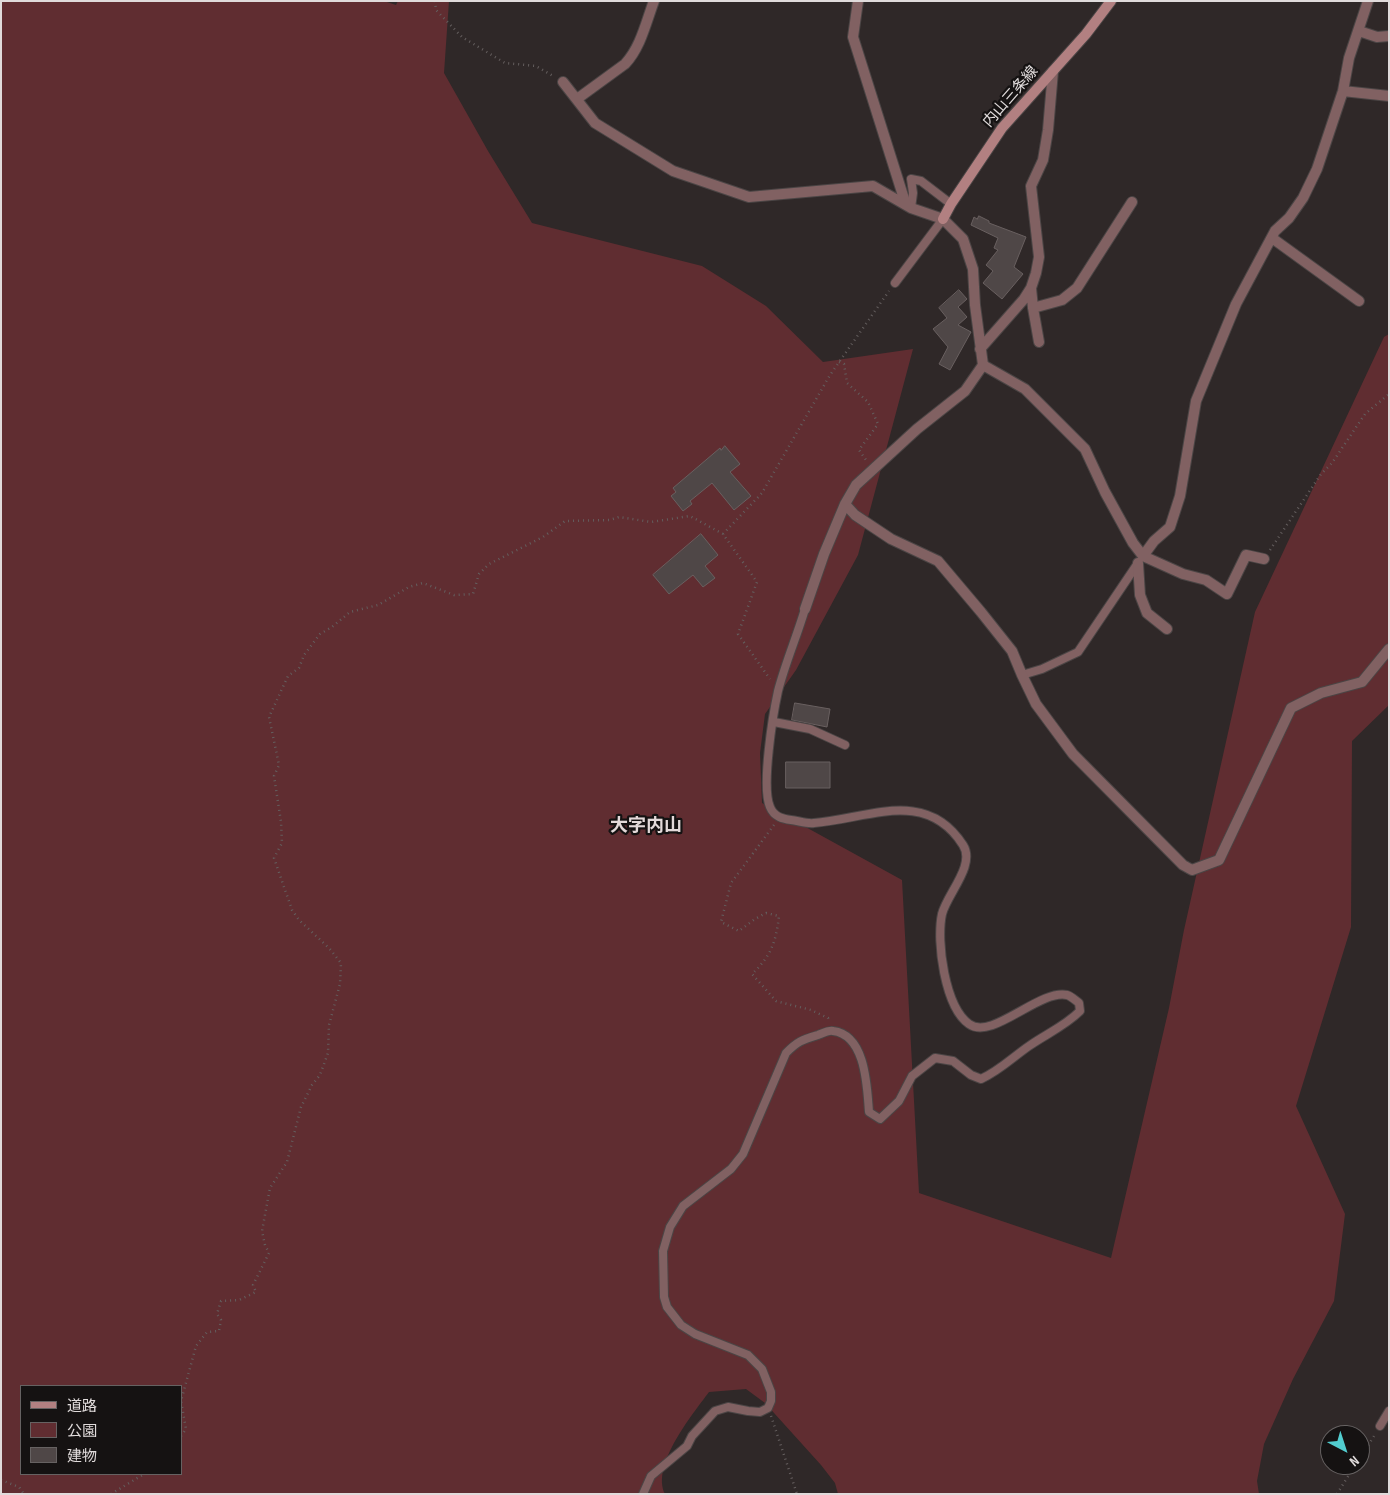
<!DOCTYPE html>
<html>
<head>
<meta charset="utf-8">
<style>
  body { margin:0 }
  #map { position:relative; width:1390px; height:1495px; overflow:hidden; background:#2f2828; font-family:"Sofia Sans Condensed","Noto Sans JP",sans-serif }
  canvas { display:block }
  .frame { position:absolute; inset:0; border:2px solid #e0dbdb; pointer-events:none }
  .legend { position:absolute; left:20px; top:1385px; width:162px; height:90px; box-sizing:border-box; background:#151212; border:1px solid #666262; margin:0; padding:6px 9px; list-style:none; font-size:15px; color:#e0dbdb }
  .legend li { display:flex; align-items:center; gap:10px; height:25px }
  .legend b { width:25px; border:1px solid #666262 }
  .north { position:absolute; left:1320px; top:1425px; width:50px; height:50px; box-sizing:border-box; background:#151212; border:1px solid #666262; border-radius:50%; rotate:140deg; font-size:14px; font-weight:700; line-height:20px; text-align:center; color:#e0dbdb }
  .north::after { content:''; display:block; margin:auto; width:18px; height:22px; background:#52cdcf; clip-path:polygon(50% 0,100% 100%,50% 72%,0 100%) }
</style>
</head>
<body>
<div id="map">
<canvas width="1390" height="1495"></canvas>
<div class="frame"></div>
<ul class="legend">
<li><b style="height:6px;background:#b28081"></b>道路</li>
<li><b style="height:14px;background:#602d31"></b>公園</li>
<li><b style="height:14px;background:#4f4747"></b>建物</li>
</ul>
<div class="north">N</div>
</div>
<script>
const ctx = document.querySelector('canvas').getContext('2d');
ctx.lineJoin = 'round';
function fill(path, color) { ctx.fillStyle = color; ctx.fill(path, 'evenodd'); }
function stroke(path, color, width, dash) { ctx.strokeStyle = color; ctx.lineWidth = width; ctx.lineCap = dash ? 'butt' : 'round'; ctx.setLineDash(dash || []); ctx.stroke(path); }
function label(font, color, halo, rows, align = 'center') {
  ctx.font = font + ' "Sofia Sans Condensed","Noto Sans JP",sans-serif'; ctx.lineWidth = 4.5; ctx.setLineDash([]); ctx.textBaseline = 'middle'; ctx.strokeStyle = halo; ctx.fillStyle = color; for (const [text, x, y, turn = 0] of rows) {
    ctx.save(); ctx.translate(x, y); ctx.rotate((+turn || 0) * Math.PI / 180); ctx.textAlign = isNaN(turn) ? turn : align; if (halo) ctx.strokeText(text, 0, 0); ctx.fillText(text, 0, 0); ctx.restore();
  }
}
const green = new Path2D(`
  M1,1H384L396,5L398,1H449L444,73L488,151L532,223L702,266L766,306L823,362L913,349L858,555L796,670L765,714L760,753L762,803L902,880L919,1193L1111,1258L1169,1008L1184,930L1255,612L1384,337L1389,334V705L1352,741L1351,927L1296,1106L1345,1214L1334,1301L1293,1379L1264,1444L1257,1481L1259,1494H838L835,1483L821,1465L765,1403L746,1389L709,1392C692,1415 651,1465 665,1494H1ZM21,1386H181V1474H21Z`);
const building = new Path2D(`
  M979,216L989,221V223L1026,237L1014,267L1023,274L1002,299L983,283L993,271L986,265L998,250L994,248L998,238L971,225L974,217L977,219Z
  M959,290L967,299L958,307L967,317L958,325L971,332L950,370L939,364L948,347L933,329L947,318L939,308Z
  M725,446L740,464L730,472L751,496L734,510L712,483L690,501L692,504L683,511L671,496L676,492L673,488L720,448L721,450Z
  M701,534L718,555L705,566L715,578L703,587L693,575L669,594L653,575Z
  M795,703L830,709L827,727L792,720Z
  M786,762H830V788H786Z`);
const path = new Path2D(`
  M435,1L436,10L462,37L505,63L536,66L553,76
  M839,362L844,364L847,383L868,402L878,424L859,450L866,460
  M723,534L762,493L830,375L889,291
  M1270,550L1321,474L1332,463L1365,414L1389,394
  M774,825L731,883L721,922L739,931L755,919L766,913L779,916C776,942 771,956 752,974L776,1001L811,1010L828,1018L829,1022
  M771,1416L797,1494
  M181,1436L186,1429L181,1401L196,1346L207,1332L219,1331L221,1320L217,1314L221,1301L239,1300L256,1292L253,1285L269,1253L265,1245L262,1231L270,1188L287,1162L301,1107L312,1085L320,1075L328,1053L329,1025L340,984L341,963L329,948L299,920L292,910L274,858L282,843L281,822L274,776L279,765L269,717L288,676L299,668L304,655L320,634L332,627L350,612L378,605L409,587L423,583L454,595L473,594L479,574L489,564L543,537L565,521L610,520L619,517L651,522L690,516L723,534L757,582L738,634L770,679
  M1360,1458L1376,1433
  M1,1480L19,1487L24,1494
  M111,1494L144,1474
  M1337,1494L1355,1465`);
const lane = new Path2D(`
  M911,208L913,193L911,179L921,181L951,204
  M895,283L943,219
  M1022,675L1042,669L1078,652L1138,563
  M774,722L810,729L845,745
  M1380,1426L1389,1411
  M643,1494L651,1476L687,1446L692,1436L715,1411L728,1407L748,1411L760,1412L768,1408L771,1401V1392L762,1369L748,1355L695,1334L681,1325L667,1307L664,1297L663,1251L670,1227L683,1206L731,1169L743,1154L786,1053C798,1041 802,1040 818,1035C823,1033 829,1030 833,1031C866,1035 867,1087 869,1112L880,1119L899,1101L912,1076L935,1058L953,1061L971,1075L981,1079C999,1071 1013,1057 1029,1046C1046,1034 1065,1026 1080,1011L1079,1003C1075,1000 1071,996 1067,995C1039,989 992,1041 969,1024C945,1007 936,942 942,914C947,894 976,865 963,845C926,787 867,819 814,823C807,824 799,821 791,820C783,819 774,817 770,807C761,787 773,714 778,691C785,664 797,636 805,609`);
const street = new Path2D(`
  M858,1L853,37L906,205
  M1359,31L1377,37L1389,36
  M563,82L595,123L673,171L749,197L873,186L911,208L943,219L963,239L973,269L975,305L983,365L965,391L917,429L856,485L845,504L824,554L805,609
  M1343,91L1389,96
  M577,99L625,64C641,47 646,22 654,1
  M1272,238L1359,301
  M1031,288L1033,308L1039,342
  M1033,308L1062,300L1077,288L1132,202
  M980,349L1024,299L1031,288L1036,273L1039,257L1031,186L1043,160L1048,130L1053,71
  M983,365L1025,389L1085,449L1105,492L1133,543L1143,556L1183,574L1206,580L1227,594L1246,555L1264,559
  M845,504L855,515L891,539L938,561L981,612L1012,651L1022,675L1036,704L1073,754L1183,865L1192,870L1219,860L1291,708L1321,693L1362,682L1389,649
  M1143,556L1154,541L1170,527L1180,496L1196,401L1236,304L1275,231L1289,218L1303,198L1317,169L1343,91L1349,58L1368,1
  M1138,563L1140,595L1147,613L1167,629`);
const secondary = new Path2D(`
  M943,219L951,204L1002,128L1086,34L1111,1`);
const streetNames = [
  ["内山三条線",1011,97,-49]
];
const quarterNames = [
  ["大字内山",646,826]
];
fill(green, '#602d31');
fill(building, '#4f4747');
stroke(building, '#696060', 1);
stroke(lane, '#4b4545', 10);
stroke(street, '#4b4545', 12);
stroke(secondary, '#4b4545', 12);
stroke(path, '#645e5e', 2.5, [1, 4]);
stroke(lane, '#816162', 8);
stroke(street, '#816162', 10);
stroke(secondary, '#b28081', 10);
label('15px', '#e0dbdb', '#151212', streetNames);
label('bold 18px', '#e3d9d9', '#151212', quarterNames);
</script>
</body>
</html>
